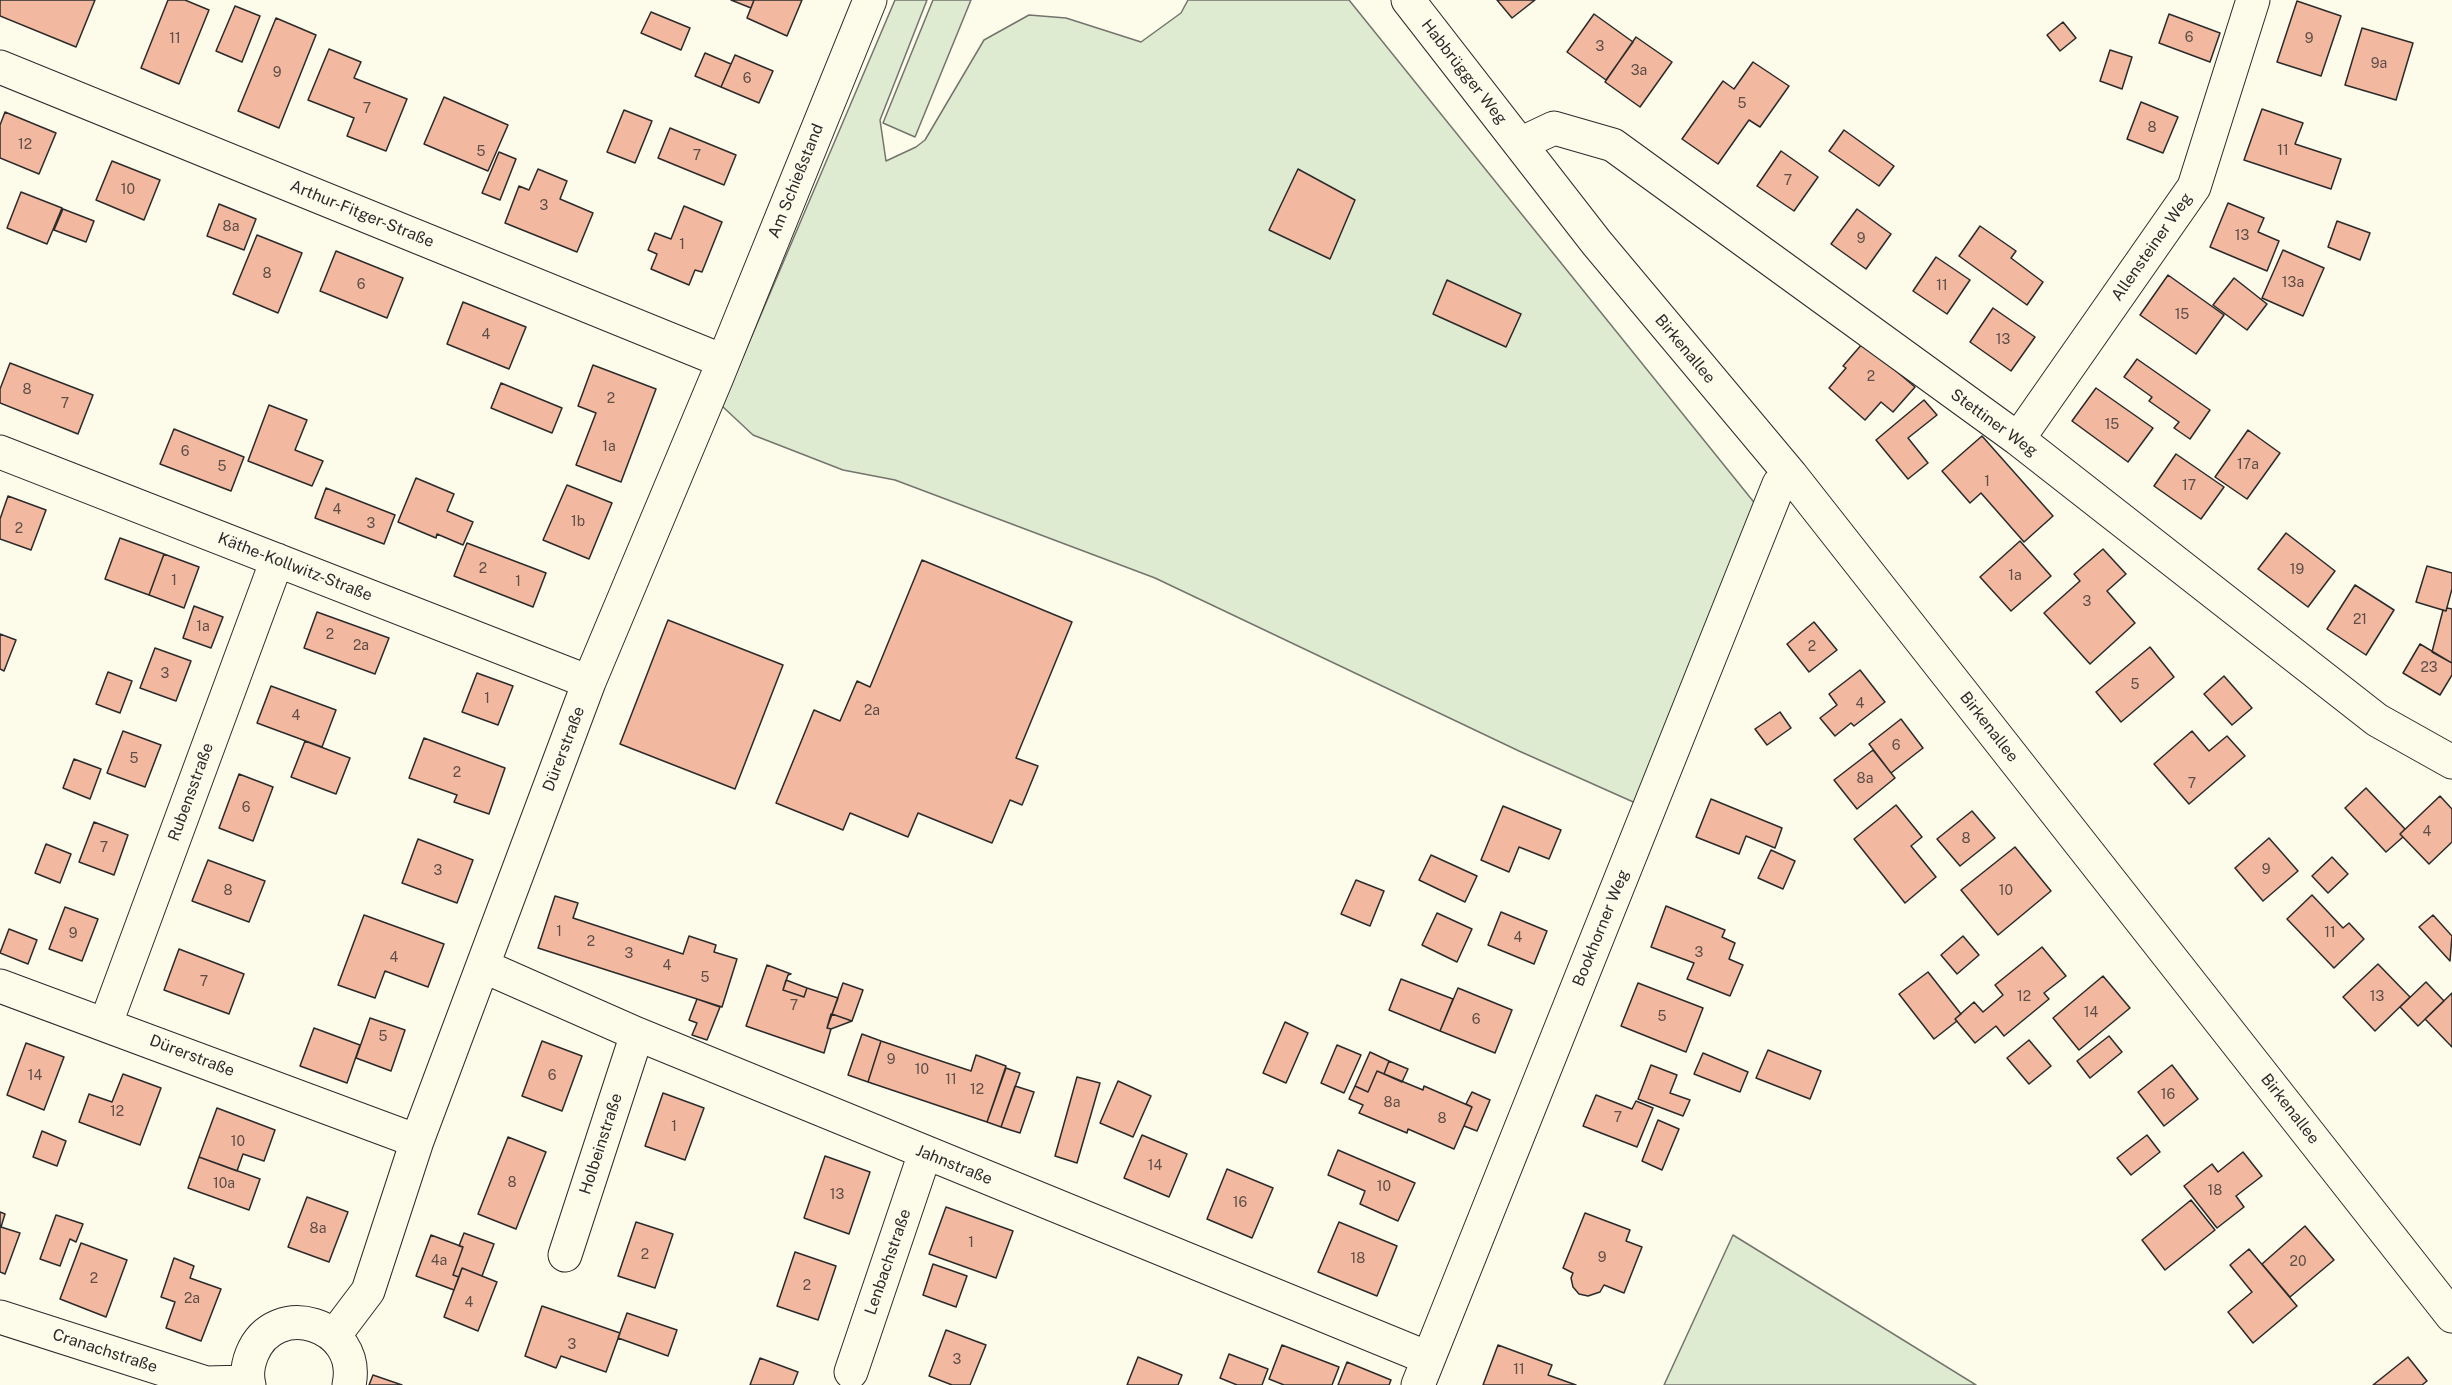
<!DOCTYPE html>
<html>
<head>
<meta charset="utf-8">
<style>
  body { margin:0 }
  canvas { display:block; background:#fdfbea }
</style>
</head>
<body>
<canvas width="2452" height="1385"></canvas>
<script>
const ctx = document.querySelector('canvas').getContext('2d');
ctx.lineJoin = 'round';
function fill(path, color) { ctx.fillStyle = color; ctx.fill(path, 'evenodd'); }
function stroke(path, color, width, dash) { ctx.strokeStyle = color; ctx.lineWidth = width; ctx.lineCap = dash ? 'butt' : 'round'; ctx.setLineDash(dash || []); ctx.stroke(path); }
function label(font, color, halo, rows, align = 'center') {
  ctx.font = font + ' "Public Sans",sans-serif'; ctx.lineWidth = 4.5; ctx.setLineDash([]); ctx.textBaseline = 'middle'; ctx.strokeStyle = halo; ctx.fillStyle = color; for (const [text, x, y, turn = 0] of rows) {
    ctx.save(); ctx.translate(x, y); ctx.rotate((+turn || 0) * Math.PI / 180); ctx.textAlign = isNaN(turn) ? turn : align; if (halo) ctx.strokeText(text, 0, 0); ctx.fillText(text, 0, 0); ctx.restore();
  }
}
const green = new Path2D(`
  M895,0H927L880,120L886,161L916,147L925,140L984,40L1029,15L1066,18L1141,42L1181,13L1188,0H1349L1757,506L1640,805L1519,751L1155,578L895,480L843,470L753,435L722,406Z
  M933,0H971L915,137L883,123Z
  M1733,1235L1976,1385H1664Z`);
const building = new Path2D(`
  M0,0H95L76,47L0,16Z
  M168,0H185L209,10L179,84L141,68Z
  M731,0H754L751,8Z
  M754,0H802L787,36L747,18Z
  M1497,0H1535L1512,18Z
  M2297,1L2341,16L2321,76L2277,62Z
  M235,6L260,16L242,62L216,51Z
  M651,12L690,28L681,50L641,33Z
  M1594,14L1633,42L1606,80L1567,52Z
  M2169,14L2220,33L2210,62L2159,43Z
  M276,18L316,35L279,128L238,111Z
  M2063,22L2076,38L2060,51L2047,35Z
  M2362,28L2413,43L2396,100L2345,85Z
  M1636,37L1672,62L1640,107L1605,82Z
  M329,49L361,62L354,78L407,99L386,151L347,136L354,118L308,100Z
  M2110,50L2132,57L2122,89L2100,81Z
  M705,53L731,64L721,87L695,76Z
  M735,55L773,71L759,103L721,87Z
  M1753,62L1789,86L1760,127L1749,120L1718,164L1682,139L1723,81L1734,89Z
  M444,97L508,125L488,171L424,144Z
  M2141,102L2178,117L2163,153L2127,139Z
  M2262,109L2303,123L2295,144L2341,159L2331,189L2244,160Z
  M624,110L652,121L635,163L607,152Z
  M5,112L56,133L39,174L0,158V125Z
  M670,128L736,155L724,185L658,158Z
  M1844,130L1894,166L1879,186L1829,151Z
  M1781,151L1818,177L1794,211L1757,186Z
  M499,152L516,159L500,200L482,193Z
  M112,161L160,180L144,220L96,200Z
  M538,169L567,181L560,199L593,213L577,252L505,223L519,186L529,190Z
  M1298,169L1355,200L1330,259L1269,230Z
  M21,192L62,208L47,244L7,228Z
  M2228,203L2264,218L2258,232L2279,241L2267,271L2210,247Z
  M219,204L256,219L244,250L207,236Z
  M684,206L722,222L702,272L695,270L689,285L651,269L657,254L648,250L655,233L671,239Z
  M63,209L94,221L86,242L54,230Z
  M1857,209L1891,234L1866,269L1831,244Z
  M2337,221L2370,233L2360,260L2328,247Z
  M1980,226L2016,251L2011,258L2043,282L2027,305L1959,256Z
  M257,235L302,253L278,313L233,294Z
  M2283,250L2324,268L2303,316L2262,298Z
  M336,251L403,278L387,318L320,291Z
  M1936,257L1970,280L1947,314L1913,291Z
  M2168,275L2224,315L2196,354L2140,315Z
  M2234,278L2267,304L2247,330L2213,305Z
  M1447,280L1521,314L1506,347L1433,314Z
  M463,302L526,327L509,369L447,344Z
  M1993,308L2035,337L2011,371L1970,342Z
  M1863,343L1915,387L1893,412L1881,402L1865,420L1829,388L1846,368L1843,366Z
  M2137,359L2210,410L2190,439L2174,428L2179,422L2149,401L2152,397L2124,377Z
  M10,363L93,395L78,434L0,403V389Z
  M593,365L656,389L621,482L576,465L596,413L578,406Z
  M501,383L562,408L552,433L491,408Z
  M2096,388L2153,428L2128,462L2072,421Z
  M1924,400L1937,415L1908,438L1928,463L1908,479L1876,440Z
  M269,405L307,420L295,450L323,461L312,486L248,461Z
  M174,429L244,457L231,491L160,464Z
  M2248,430L2280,453L2247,499L2215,477Z
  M1982,436L2053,516L2024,542L1981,493L1970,503L1942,471Z
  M2176,454L2224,487L2201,519L2154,486Z
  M416,478L454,494L447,511L473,522L463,545L437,534L436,538L398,522Z
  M567,485L612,503L589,559L543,540Z
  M326,488L395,515L384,544L315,518Z
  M8,496L46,510L31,550L0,539V519Z
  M2286,533L2335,571L2308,607L2258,569Z
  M120,538L164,554L149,595L105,579Z
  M2020,541L2051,576L2011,611L1980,577Z
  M467,543L546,573L533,607L454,576Z
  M2103,549L2126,574L2107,591L2135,623L2090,664L2044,613L2080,581L2074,574Z
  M164,554L199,567L184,608L149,595Z
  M922,560L1072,622L1016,758L1038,766L1022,805L1010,800L992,843L918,813L908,837L850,813L843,830L776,803L814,710L840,721L857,681L870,687Z
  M2427,566L2452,573V589L2446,611L2416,602Z
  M2355,585L2394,610L2366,655L2327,629Z
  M194,606L223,617L211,648L183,638Z
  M2447,608L2452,609V663L2432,652L2443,610L2446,611Z
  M317,612L389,638L375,674L304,648Z
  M668,620L783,665L735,789L620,744Z
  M1814,622L1837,650L1809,672L1787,644Z
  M0,634L16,640L4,671L0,669Z
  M2420,644L2452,663V675L2440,695L2403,673Z
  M2150,647L2174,677L2121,722L2096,692Z
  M155,648L191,661L176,701L140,688Z
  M1860,670L1885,702L1854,726L1851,723L1835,736L1820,718L1837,705L1829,694Z
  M108,672L132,681L120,713L96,704Z
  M477,673L513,686L498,725L462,712Z
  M2224,676L2252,708L2232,725L2204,694Z
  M271,686L336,710L322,747L257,723Z
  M1780,712L1791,728L1767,745L1755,729Z
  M1901,719L1923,748L1891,773L1869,744Z
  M123,731L161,745L145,787L107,773Z
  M2192,731L2209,751L2227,736L2245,756L2189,804L2154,764Z
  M424,738L505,768L489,814L454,802L457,795L409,778Z
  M305,741L350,758L336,794L291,777Z
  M1873,750L1895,778L1857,809L1834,780Z
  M74,759L101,769L90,799L63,788Z
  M239,774L273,787L253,841L219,828Z
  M2366,788L2405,829L2400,834L2403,837L2386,852L2345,808Z
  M2440,796L2452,809V842L2429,864L2400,834Z
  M1711,799L1782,828L1775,848L1746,836L1739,854L1696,837Z
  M1896,805L1922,837L1911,846L1936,877L1905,903L1854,839Z
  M1503,806L1561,830L1549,859L1519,847L1509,872L1481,860Z
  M1972,811L1995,838L1960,866L1937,839Z
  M94,822L128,835L114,875L79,862Z
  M2269,838L2298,871L2263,901L2235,868Z
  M418,839L473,860L457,903L402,883Z
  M46,844L71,854L60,883L35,873Z
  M2015,847L2051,891L1998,935L1961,890Z
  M1771,850L1795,861L1783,889L1758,878Z
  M1431,855L1477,876L1465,902L1419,880Z
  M2332,857L2348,874L2328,893L2312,876Z
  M208,860L265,881L249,922L192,901Z
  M1356,880L1384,891L1370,926L1341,914Z
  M2312,895L2343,928L2349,923L2364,939L2334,968L2287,919Z
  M555,896L578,903L573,918L683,954L689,936L716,945L714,952L737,959L722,1007L538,948Z
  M1666,906L1725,930L1722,937L1735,943L1729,959L1743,965L1730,996L1687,979L1694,963L1651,947Z
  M65,907L98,919L82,961L49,949Z
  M1501,912L1547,931L1534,964L1488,945Z
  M1437,913L1472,929L1457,962L1422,945Z
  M364,915L444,944L428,987L385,971L375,998L338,985Z
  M2433,915L2452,936L2450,961L2419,927Z
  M9,929L37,940L28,964L0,953Z
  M1963,936L1979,955L1957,974L1941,955Z
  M2042,947L2066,976L2044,993L2049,999L2004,1036L1996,1026L1975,1043L1955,1019L1974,1002L1983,1012L2003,995L1995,985Z
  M179,949L244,974L229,1014L164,990Z
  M2378,964L2410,997L2375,1031L2343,997Z
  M767,965L791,974L788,975L783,990L804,997L807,988L838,998L827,1028L831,1029L824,1053L746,1026Z
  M1928,972L1961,1014L1955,1019L1957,1021L1934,1039L1899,994Z
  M2103,976L2130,1008L2079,1050L2053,1018Z
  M1401,979L1453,999L1440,1031L1389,1010Z
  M786,980L807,988L804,997L783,990Z
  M2426,982L2444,1001L2418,1026L2400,1007Z
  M843,983L863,990L852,1021L832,1014Z
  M1638,983L1703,1008L1686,1052L1621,1026Z
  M1458,988L1512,1010L1495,1053L1440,1031Z
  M2452,993V1047L2425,1019Z
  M697,999L720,1007L707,1040L692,1035L697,1023L689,1020Z
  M831,1014H832L852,1021L831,1029L827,1028Z
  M370,1018L405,1030L391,1071L356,1058Z
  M1285,1022L1308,1033L1286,1083L1263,1073Z
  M314,1028L360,1045L347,1083L300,1066Z
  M862,1034L881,1041L868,1082L848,1075Z
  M2109,1036L2122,1052L2090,1078L2077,1061Z
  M2029,1040L2051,1066L2029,1084L2007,1058Z
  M542,1041L582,1056L562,1111L522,1096Z
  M881,1041L971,1071L976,1055L1006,1066L987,1122L868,1082Z
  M26,1043L64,1057L44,1110L7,1095Z
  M1337,1045L1361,1055L1344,1093L1321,1083Z
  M1768,1050L1821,1071L1810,1099L1756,1078Z
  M1370,1052L1389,1061L1384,1074L1377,1071L1368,1092L1355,1086Z
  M1703,1053L1748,1072L1740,1092L1694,1074Z
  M1389,1061L1408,1069L1402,1082L1384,1074Z
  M1651,1065L1677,1075L1670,1093L1690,1100L1683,1116L1638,1099Z
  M2172,1065L2198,1099L2164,1126L2138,1092Z
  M1006,1068L1020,1073L1001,1127L987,1122Z
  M1377,1071L1423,1090L1424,1086L1472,1107L1454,1149L1408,1129L1407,1133L1359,1113L1363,1105L1349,1099L1355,1086L1368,1092Z
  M123,1074L161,1088L140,1145L79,1122L89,1094L112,1102Z
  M1077,1077L1100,1083L1077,1163L1055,1156Z
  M1118,1081L1151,1096L1133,1137L1100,1123Z
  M1015,1086L1034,1092L1020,1133L1001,1127Z
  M1472,1092L1490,1100L1477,1131L1464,1126L1472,1107L1466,1104Z
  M663,1093L704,1108L685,1160L645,1146Z
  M1596,1095L1632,1109L1636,1101L1653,1108L1637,1147L1583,1126Z
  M217,1108L275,1130L264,1161L243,1154L237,1171L199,1157Z
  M1658,1120L1679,1129L1662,1170L1642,1161Z
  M42,1131L66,1141L57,1166L33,1157Z
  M1142,1135L1187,1154L1169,1197L1124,1178Z
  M2147,1135L2160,1152L2131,1175L2117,1158Z
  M508,1137L546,1152L516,1229L478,1214Z
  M1338,1150L1415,1183L1398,1221L1360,1204L1365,1191L1328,1175Z
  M2243,1152L2262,1176L2236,1196L2244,1207L2217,1228L2184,1186L2212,1164L2218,1172Z
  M825,1156L870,1172L849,1234L804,1218Z
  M199,1157L260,1179L249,1210L188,1188Z
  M1227,1169L1273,1188L1252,1238L1207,1219Z
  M307,1197L348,1212L329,1262L288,1247Z
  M2191,1200L2215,1230L2165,1270L2142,1240Z
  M946,1207L1013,1231L996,1278L929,1254Z
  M0,1212L5,1214L1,1227L20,1233L5,1274L0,1272Z
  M1585,1213L1630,1230L1626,1241L1642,1247L1624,1293L1604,1285L1600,1292L1588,1296L1579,1294L1573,1287L1571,1278L1573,1273L1563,1268Z
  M56,1215L83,1224L76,1242L70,1239L60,1266L40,1259Z
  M636,1222L673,1234L655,1288L618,1276Z
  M1339,1222L1397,1246L1377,1296L1318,1272Z
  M2305,1226L2334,1260L2290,1297L2262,1264Z
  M464,1233L494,1244L482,1276L462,1268L459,1277L453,1275L463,1247L459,1246Z
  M431,1235L463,1247L453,1275L459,1277L454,1290L416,1276Z
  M81,1243L127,1260L106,1317L60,1299Z
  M2249,1249L2297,1306L2253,1343L2228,1312L2252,1292L2230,1265Z
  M795,1252L836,1266L818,1320L777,1306Z
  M174,1258L194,1266L190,1278L221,1289L201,1341L166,1328L175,1302L161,1297Z
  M933,1264L967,1276L956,1307L923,1295Z
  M462,1268L497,1282L478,1331L444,1317Z
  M542,1306L620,1333L606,1372L561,1356L556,1368L525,1356Z
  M627,1313L677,1330L668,1356L618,1338Z
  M946,1330L986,1345L970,1385H952L929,1376Z
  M1282,1345L1339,1367L1332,1385H1284L1269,1379Z
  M1498,1345L1552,1365L1548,1375L1576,1385H1483Z
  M1229,1354L1268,1369L1262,1385H1237L1220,1378Z
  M1138,1357L1182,1375L1178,1385H1127Z
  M2408,1357L2427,1381L2422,1385H2373Z
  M760,1358L798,1372L793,1385H750Z
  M1347,1362L1391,1380L1389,1385H1338Z
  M373,1375L402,1385H369Z`);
const minor = new Path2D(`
  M1408,0L1596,242L1791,475L2452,1316
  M0,67L723,361
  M1520,144L1554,128L1613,145L2018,439L2377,720L2452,762
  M2018,439L2194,187L2253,0
  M0,452L589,682
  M483,966L637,1034L1428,1358
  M0,986L417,1141L589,682L717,377L870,0
  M106,1023L277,560
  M565,1255L637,1034
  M0,1317L206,1383L247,1382
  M334,1336L368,1291L417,1141
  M851,1372L925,1153
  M249,1385C246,1374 248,1364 252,1354C275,1297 362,1324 349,1385
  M1418,1385L1779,484L1791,475`);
const numberNames = [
  ["6",2189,38],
  ["11",175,39],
  ["9",2309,39],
  ["3",1600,47],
  ["9a",2379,64],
  ["3a",1639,71],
  ["9",277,73],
  ["6",747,79],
  ["5",1742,104],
  ["7",367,109],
  ["8",2152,128],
  ["12",25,145],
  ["11",2283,151],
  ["5",481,152],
  ["7",697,156],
  ["7",1788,181],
  ["10",128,190],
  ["3",544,206],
  ["8a",231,227],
  ["13",2242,236],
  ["9",1861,239],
  ["1",682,245],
  ["8",267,274],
  ["13a",2293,283],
  ["6",361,285],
  ["11",1942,286],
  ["15",2182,315],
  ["4",486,335],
  ["13",2003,340],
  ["2",1871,377],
  ["8",27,390],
  ["2",611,399],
  ["7",65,404],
  ["15",2112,425],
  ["1a",609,447],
  ["6",185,452],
  ["17a",2248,465],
  ["5",222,467],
  ["1",1987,482],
  ["17",2189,486],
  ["4",337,510],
  ["1b",578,522],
  ["3",371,524],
  ["2",19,529],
  ["2",483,569],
  ["19",2297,570],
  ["1a",2015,576],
  ["1",174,581],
  ["1",518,582],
  ["3",2087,602],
  ["21",2360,620],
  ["1a",203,627],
  ["2",330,635],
  ["2a",361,646],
  ["2",1812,647],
  ["23",2429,668],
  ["3",165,674],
  ["5",2135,685],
  ["1",487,699],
  ["4",1860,704],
  ["2a",872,711],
  ["4",296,716],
  ["6",1896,746],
  ["5",134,759],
  ["2",457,773],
  ["8a",1865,779],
  ["7",2192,784],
  ["6",246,808],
  ["4",2427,832],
  ["8",1966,839],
  ["7",104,848],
  ["9",2266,870],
  ["3",438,871],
  ["8",228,891],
  ["10",2006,891],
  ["1",559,932],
  ["11",2330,933],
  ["9",73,934],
  ["4",1518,938],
  ["2",591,942],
  ["3",1699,953],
  ["3",629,954],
  ["4",394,958],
  ["4",667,966],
  ["5",705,978],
  ["7",204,982],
  ["12",2024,997],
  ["13",2377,997],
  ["7",794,1006],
  ["14",2091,1013],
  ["5",1662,1017],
  ["6",1476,1020],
  ["5",383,1037],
  ["9",891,1060],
  ["10",922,1070],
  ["14",35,1076],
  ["6",552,1076],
  ["11",951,1080],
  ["12",977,1090],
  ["16",2168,1095],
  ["8a",1392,1103],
  ["12",117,1112],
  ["7",1618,1118],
  ["8",1442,1119],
  ["1",674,1127],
  ["10",238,1142],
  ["14",1155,1166],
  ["8",512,1183],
  ["10a",224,1184],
  ["10",1384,1187],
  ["18",2215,1191],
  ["13",837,1195],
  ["16",1240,1203],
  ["8a",318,1229],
  ["1",971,1243],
  ["2",645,1255],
  ["9",1602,1258],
  ["18",1358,1259],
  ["4a",439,1261],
  ["20",2298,1262],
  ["2",94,1279],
  ["2",807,1286],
  ["2a",192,1299],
  ["4",469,1303],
  ["3",572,1345],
  ["3",957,1360],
  ["11",1519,1370]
];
const streetNames = [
  ["Habbrügger Weg",1464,72,52],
  ["Am Schießstand",796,181,-68],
  ["Arthur-Fitger-Straße",362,214,22],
  ["Allensteiner Weg",2152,247,-55],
  ["Birkenallee",1685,349,50],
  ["Stettiner Weg",1994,423,36],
  ["Käthe-Kollwitz-Straße",295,567,21],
  ["Birkenallee",1989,727,52],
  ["Dürerstraße",564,749,-69],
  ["Rubensstraße",191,792,-70],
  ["Bookhorner Weg",1601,928,-68],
  ["Dürerstraße",192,1056,21],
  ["Birkenallee",2290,1109,52],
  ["Holbeinstraße",601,1144,-72],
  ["Jahnstraße",954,1165,22],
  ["Lenbachstraße",888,1262,-71],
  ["Cranachstraße",105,1351,18]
];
fill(green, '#deebd1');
stroke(green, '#74746e', 1.5);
fill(building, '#f2b8a0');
stroke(building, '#2b2b2b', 1.5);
stroke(minor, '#2b2b2b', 35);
stroke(minor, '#fdfbea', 33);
label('14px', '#5d4e48', null, numberNames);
label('16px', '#2b2b2b', '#fdfbea', streetNames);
</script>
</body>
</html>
